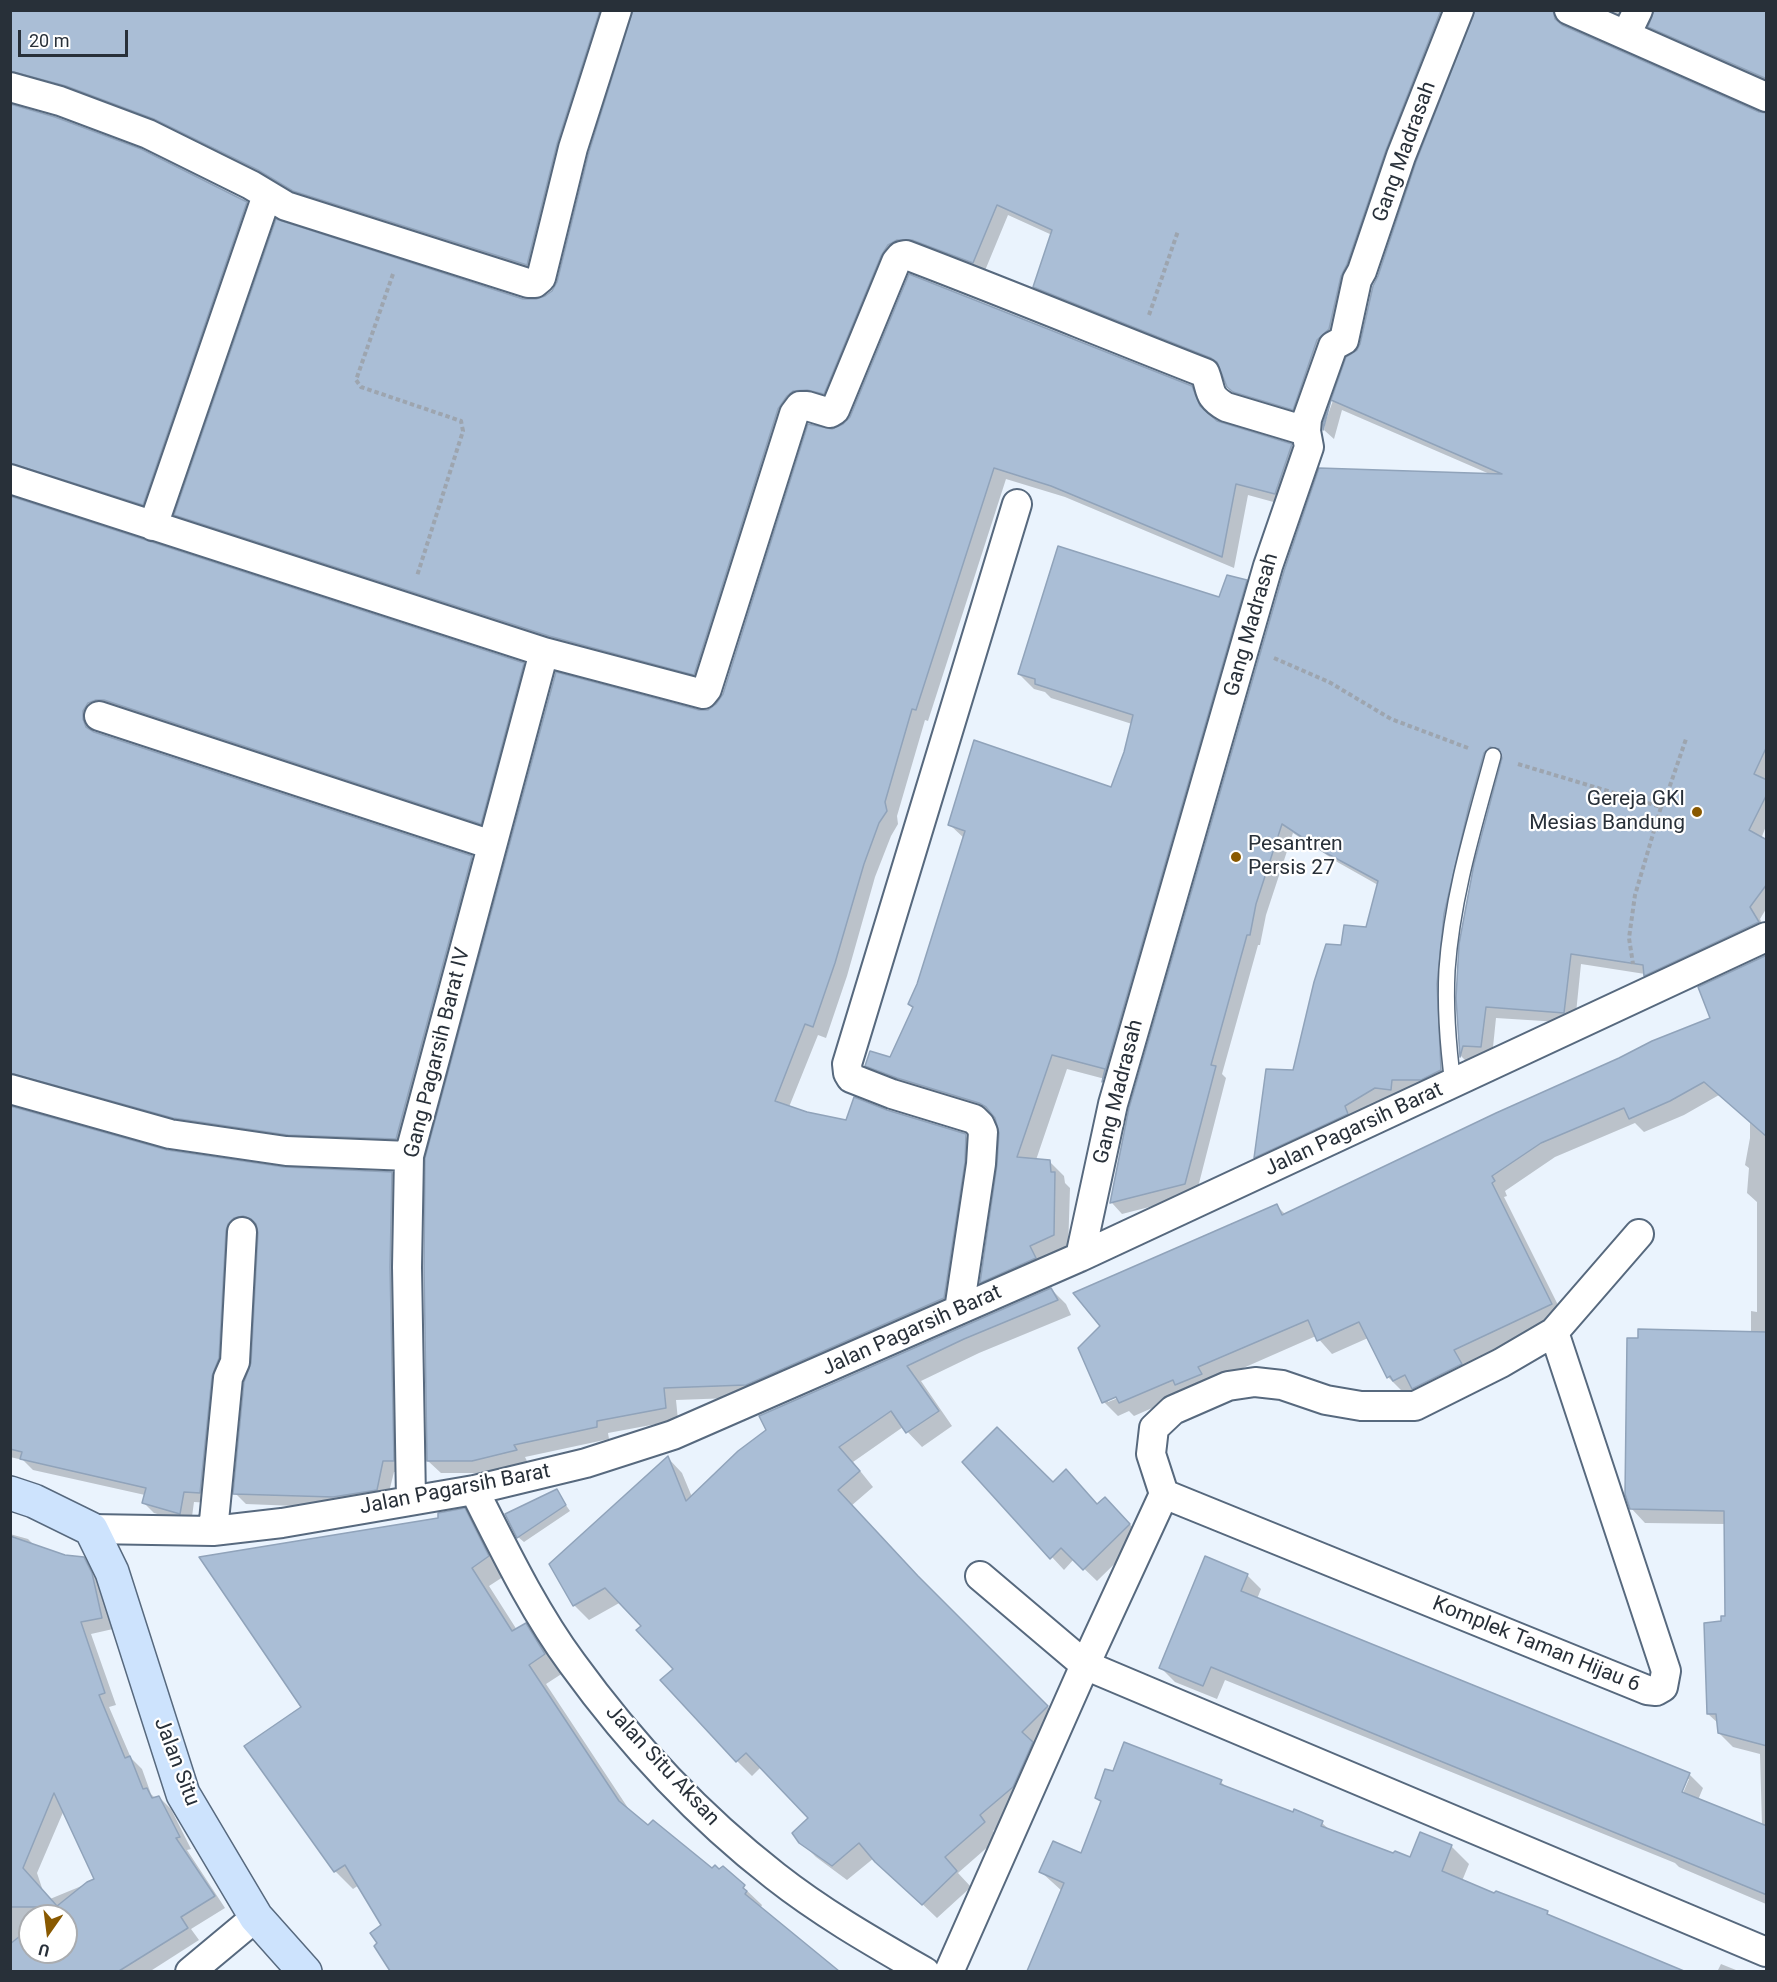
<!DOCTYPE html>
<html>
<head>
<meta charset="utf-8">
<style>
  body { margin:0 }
  #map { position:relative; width:1777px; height:1982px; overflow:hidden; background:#eaf3fd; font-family:Roboto,sans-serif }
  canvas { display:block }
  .frame { position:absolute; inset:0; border:12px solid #283039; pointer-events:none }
  .north { position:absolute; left:18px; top:1904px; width:60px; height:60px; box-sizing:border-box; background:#fff; border:2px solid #a9acb0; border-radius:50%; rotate:194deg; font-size:16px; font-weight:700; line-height:24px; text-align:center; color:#283039 }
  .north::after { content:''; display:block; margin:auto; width:21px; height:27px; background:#895900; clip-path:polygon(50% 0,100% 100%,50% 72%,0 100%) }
  .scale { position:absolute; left:18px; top:30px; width:110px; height:27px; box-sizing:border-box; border:3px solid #283039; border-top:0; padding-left:8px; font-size:18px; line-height:21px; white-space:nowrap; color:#283039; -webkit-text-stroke:4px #fff; paint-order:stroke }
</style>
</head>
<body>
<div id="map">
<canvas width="1777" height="1982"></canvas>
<div class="frame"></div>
<div class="north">U</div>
<div class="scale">20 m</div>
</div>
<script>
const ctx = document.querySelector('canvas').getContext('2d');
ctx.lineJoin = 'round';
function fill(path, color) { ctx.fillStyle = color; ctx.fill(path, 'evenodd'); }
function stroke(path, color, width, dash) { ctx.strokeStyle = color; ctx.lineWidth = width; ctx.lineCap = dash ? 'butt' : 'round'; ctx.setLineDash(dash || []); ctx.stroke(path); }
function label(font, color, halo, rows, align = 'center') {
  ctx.font = font + ' Roboto,sans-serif'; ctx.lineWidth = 4.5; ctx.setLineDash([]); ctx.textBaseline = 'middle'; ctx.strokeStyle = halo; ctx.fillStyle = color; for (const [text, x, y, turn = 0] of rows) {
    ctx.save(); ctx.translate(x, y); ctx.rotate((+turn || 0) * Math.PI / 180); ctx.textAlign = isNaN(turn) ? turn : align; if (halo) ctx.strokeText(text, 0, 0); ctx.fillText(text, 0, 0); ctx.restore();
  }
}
const shadow = new Path2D(`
  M10,10H615L538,275L305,201L10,85Z
  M634,10H1457L1304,420L1239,398L1228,386L1221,367L1045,297L1034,286L1052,235L1008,215L984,273L908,250L835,404L804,401L705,685L561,647L187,525L176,514L523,300L536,301L546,297L553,291L558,283Z
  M1476,10H1567L1565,14L1564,28L1759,114L1766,115V826L1761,839L1766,842V909L1760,919L1766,930L1656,986L1645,974L1581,964L1575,1023L1496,1018L1492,1057L1473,1056L1471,1066L1461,1056L1458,998L1505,754L1494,764L1454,926L1452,1081L1432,1090H1403L1401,1100L1386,1098L1266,1168L1256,1157L1294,1072L1342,947L1368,928L1378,885L1339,863L1293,833L1266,915L1260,945H1258L1222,1074L1226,1078L1196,1195L1122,1214L1112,1203L1130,1108L1285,571L1492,475L1342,410L1334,439L1324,430L1325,423L1348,358L1358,351L1379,277Z
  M1600,10H1638L1629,24Z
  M1766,10V84L1661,37L1650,27Z
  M10,106L246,203L257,214L154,515L10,477Z
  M1191,387L1204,400L1211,418L1216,422L1291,445L1303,458L1288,506L1248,495L1234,568L1065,497L1006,479L928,721L925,720L897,816L898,824L891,836L875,877L847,976L826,1038L818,1035L789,1107L847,1122L887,1111L965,1136L978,1148L956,1311L759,1397L676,1400L678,1420L608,1433L609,1439L525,1457L528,1463L486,1473H441L428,1461L699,711H708L717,705L724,695L833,431Z
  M10,498L523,664L534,675L492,834L94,723V733L471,857L482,868L407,1149L186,1128L10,1087Z
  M1246,582L1261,597L1117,1095L1104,1081L1105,1079L1067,1069L1036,1160L1049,1161L1064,1176L1065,1183L1070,1188L1068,1250L996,1297L981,1282L999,1165L1001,1132L995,1118L914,1093L882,1080L867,1065L891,1059L914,1008L910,1004L919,985L965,839L950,825L1111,789L1126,752L1132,724L1051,698L1045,692L1034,689L1019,674L1220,599Z
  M1766,956V1904L1679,1867L1675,1863L1225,1680L1217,1699L1175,1682L1161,1668L1247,1575L1261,1589L1257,1599L1689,1774L1703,1788L1698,1800L1762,1826L1760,1754L1733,1747L1719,1733V1724L1708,1714L1723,1622L1727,1618L1725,1524L1645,1523L1631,1508L1751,1333V1311L1757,1312V1202L1747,1193L1749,1168L1745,1165L1750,1138V1122L1719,1095L1684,1115L1644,1132L1635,1123L1555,1157L1505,1191L1507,1196L1504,1197L1565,1319L1408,1394L1404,1390L1402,1391L1388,1377L1368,1338L1332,1354L1316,1336L1134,1416L1129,1411L1118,1416L1104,1402L1277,1206L1286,1215L1712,1019ZM1122,1393L1123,1396L1108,1402V1399ZM1686,1779H1689L1680,1800L1678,1798Z
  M10,1108L167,1152L284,1169L392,1173L402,1184L404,1472H394L387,1500L345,1508L246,1504L235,1493L253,1363L259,1227L255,1226L245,1228L211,1503L194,1502L191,1524L154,1513L143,1502L145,1495L33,1470L23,1460L10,1457Z
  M1051,1289L1066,1304L1071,1315L979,1353L921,1381L952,1426L922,1447L903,1427L853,1462L873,1487L851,1506L932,1592L1062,1721L1027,1802L993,1831L999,1837L958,1873L971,1887L937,1918L874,1858L847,1880L816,1857L801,1842L810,1818L761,1767L752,1776L737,1761L675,1669L643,1626L621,1602L589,1620L574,1605L668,1458L682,1473L692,1497L739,1452Z
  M964,1462L1053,1484L1098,1506L1105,1499L1142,1537L1097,1581L1074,1559L1064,1570Z
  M556,1491L570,1511L524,1542L518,1537Z
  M464,1510L483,1528L506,1575L489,1586L517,1630L525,1624L544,1643L563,1673L546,1684L632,1814L648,1827L712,1870L719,1871L723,1868L762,1905L761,1907L838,1972H392L376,1946L383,1925L359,1885L353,1889L335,1871L303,1708L440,1520Z
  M10,1534L28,1539L34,1545L65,1556L83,1558L95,1570L113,1629L91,1634L116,1705L109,1707L131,1758L142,1769L151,1794L156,1799L159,1797L171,1809L191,1849L187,1850L225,1908L191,1929L199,1940L149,1972H10ZM64,1810L96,1880L50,1899L43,1891L37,1873ZM30,1916H66V1952H30Z
  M1221,1782L1228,1789L1322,1823L1331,1831L1394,1855L1411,1859L1421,1834L1452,1847L1469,1864L1462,1881L1495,1895L1547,1913L1553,1918L1674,1972H1037L1031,1966L1062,1891L1041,1872L1082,1855L1102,1803L1096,1798Z
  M1721,1964L1741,1972H1717Z`);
const building = new Path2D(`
  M10,10H600L557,144L527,265L293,191L258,170L154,119L66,86L10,71Z
  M633,10H1441L1386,150L1347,264L1341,276L1329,329L1317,340L1293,410L1233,392L1227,387L1217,362L1211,358L1033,287L1052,230L997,205L973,263L912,240H897L888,245L881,256L824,394L807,390L793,391L787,396L778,409L694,675L549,636L174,515L276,219L523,299H536L545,296L552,291L557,282L589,152Z
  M1475,10H1553L1555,19L1562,25L1759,112L1767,113V746L1754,774L1767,780V794L1749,830L1767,840V884L1750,907L1759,922L1644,976L1643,965L1571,954L1564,1013L1486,1007L1481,1047L1463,1046L1460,1057L1456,998L1459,944L1474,864L1502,758L1499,749L1490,747L1484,753L1469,806L1444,914L1437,984L1441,1070L1421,1080H1392L1391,1090L1375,1088L1345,1106L1348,1114L1254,1158L1266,1069L1293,1070L1314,982L1326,944L1341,945L1344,925L1366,927L1378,881L1326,853L1282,824L1256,904L1250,935H1247L1211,1065L1216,1066L1185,1184L1110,1203L1129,1108L1284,571L1319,468L1502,474L1331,400L1323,430V423L1346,357L1357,350L1360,344L1373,286L1378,276L1416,162Z
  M1654,10H1767V79L1648,27Z
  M10,104L55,117L141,149L247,202L143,505L10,463Z
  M909,274L1192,386L1200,406L1217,421L1292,444L1275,494L1236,484L1222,557L1051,486L994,468L916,710L912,709L885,802L887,811L879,823L864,864L835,963L813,1027L805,1024L775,1101L807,1112L846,1120L854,1097L887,1110L966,1134L965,1162L944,1298L746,1385L664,1388L666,1408L597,1421V1427L514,1445L517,1450L472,1461H427L424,1267L425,1158L556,672L699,710H708L716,704L723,694L808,424L832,429L843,424L850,417Z
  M10,496L524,663L481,824L104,700H96L88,703L83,711V719L86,727L94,732L472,856L396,1139L288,1135L173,1118L10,1073Z
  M1058,546L1219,597L1227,575L1247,580L1102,1082L1105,1069L1052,1055L1017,1157L1050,1160L1051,1172H1055L1054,1235L1030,1246L1036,1258L980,1283L997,1165L999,1133L995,1118L986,1107L979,1103L897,1078L865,1066L870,1051L890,1057L913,1007L908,1004L917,984L965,831L948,825L974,740L1111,787L1124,752L1133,715L1035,684V679L1018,674Z
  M1767,955V1137L1704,1082L1670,1101L1629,1119L1624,1108L1541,1143L1492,1176L1495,1181L1492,1183L1552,1304L1454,1350L1462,1364L1412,1389L1405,1375L1393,1381L1390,1376L1387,1378L1359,1322L1317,1341L1308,1320L1198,1367L1202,1374L1175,1385L1173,1380L1119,1403L1116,1397L1102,1403L1078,1348L1100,1326L1073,1293L1277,1204L1282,1215L1496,1113L1619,1058L1652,1041L1710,1018L1698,987Z
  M10,1106L167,1150L284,1167L392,1172L390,1267L394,1461H383L377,1490L333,1497L233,1494L244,1382L251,1363L258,1233L256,1224L251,1219L243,1216L234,1218L228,1224L226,1231L219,1358L212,1376L200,1493L184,1492L180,1514L142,1503L146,1488L20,1459L22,1452L10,1449Z
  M1051,1288L1058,1300L964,1339L907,1366L939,1411L906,1433L891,1411L839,1447L860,1471L838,1490L918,1576L1048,1706L1022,1732L1033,1742L1013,1787L980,1815L985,1822L945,1857L957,1871L922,1905L875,1862L859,1843L832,1866L799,1843L792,1833L808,1818L746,1753L736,1762L660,1680L673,1669L636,1630L641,1626L605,1588L573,1606L549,1564L668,1456L686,1501L738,1451L766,1430L759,1416Z
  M1638,1329L1767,1332V1746L1718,1733L1716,1714H1707L1704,1623L1721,1621V1616H1725L1724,1511L1630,1509L1625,1494L1627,1338H1638Z
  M997,1427L1053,1482L1066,1469L1097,1504L1105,1497L1130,1524L1083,1570L1061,1548L1050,1559L962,1462Z
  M557,1489L566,1505L517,1538L505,1514Z
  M465,1508L489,1556L472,1568L512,1631L526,1623L545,1654L529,1665L619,1801L648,1825L653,1820L712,1868L715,1865L719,1869L723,1866L745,1885L743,1888L747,1891L745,1894L839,1971H390L374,1946L377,1943L370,1933L381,1925L345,1865L334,1872L244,1746L301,1707L199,1557L438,1518V1513Z
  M10,1536L65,1555L84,1557L92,1573L102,1618L81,1622L105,1693L99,1695L125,1758L130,1756L143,1789L147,1788L152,1798L159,1796L180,1837L176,1838L215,1896L181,1917L188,1928L119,1971H10V1944L30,1928V1952H66V1916H45L57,1907H10ZM54,1793L94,1879L87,1882L57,1906L23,1868Z
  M1205,1556L1248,1574L1241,1591L1690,1773L1682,1792L1767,1826V1895L1211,1667L1203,1686L1159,1668Z
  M1124,1742L1222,1780L1220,1784L1293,1812L1294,1809L1323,1821L1321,1826L1393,1853L1395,1851L1410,1857L1420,1832L1452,1845L1442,1871L1494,1893L1496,1891L1548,1911L1547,1914L1684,1971H1027L1064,1883L1039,1872L1053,1841L1081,1853L1101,1801L1095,1798L1105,1769L1113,1771Z`);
const path = new Path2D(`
  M393,274L356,380L361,387L461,421L463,431L417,576
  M1149,315L1178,231
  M1274,658L1329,682L1391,719L1468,748
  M1518,764L1661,807L1635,895L1629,938L1633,964
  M1661,807L1664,803L1686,739`);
const lane = new Path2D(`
  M1453,1084C1448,1046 1445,1008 1447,970C1452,897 1474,826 1493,756`);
const street = new Path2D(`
  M1569,10L1766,97
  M1626,35L1638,10
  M10,87L60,101L148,134L251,185L286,206L528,283H535L541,278L573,148L617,10
  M10,479L544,652L703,694L707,689L794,414L800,406H807L830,413L835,410L896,262L901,256L906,255C1006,293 1105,334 1205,373C1212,391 1207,396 1226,407L1306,431
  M153,526L267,195
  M99,716L492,845
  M10,1089L170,1134L286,1151L409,1156
  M1080,1257L1113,1104L1268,566L1309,447L1306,431L1307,419L1333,346L1344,340L1357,280L1362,271L1401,156L1459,10
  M959,1310L981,1164L983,1132L980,1125L974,1119L892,1094L851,1078L848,1073L847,1064L1017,504
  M474,1490C504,1549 533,1610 572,1663C630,1743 698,1816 775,1876C822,1913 873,1942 925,1972
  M1164,1494L1647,1690L1656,1691L1663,1687L1666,1671L1554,1332
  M411,1500L407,1267L409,1156L544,652
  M91,1529L213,1531L282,1523L474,1490L586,1463L673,1435L1080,1257L1766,937
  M213,1531L228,1378L235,1362L242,1232
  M980,1576L1085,1665L1766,1952
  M190,1972L256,1917
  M949,1972L1085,1665L1164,1494L1151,1454L1154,1428L1173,1410L1228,1386L1255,1382L1282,1385L1326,1400L1361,1406H1415L1501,1363L1554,1332L1639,1234`);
const secondary = new Path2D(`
  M10,1493L34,1501L91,1529L112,1572L183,1794L256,1917L305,1972`);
const markers = [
  [1697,812,6,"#895900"],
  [1236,857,6,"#895900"]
];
const streetNames = [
  ["Gang Madrasah",1405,152,-70],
  ["Gang Madrasah",1252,625,-74],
  ["Gang Pagarsih Barat IV",438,1053,-76],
  ["Gang Madrasah",1119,1092,-76],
  ["Jalan Pagarsih Barat",1354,1130,-25],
  ["Jalan Pagarsih Barat",912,1331,-24],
  ["Jalan Pagarsih Barat",455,1490,-11],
  ["Komplek Taman Hijau 6",1536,1645,22],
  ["Jalan Situ",176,1762,69],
  ["Jalan Situ Aksan",662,1766,47]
];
const poiNames = [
  ["Gereja GKI",1685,800],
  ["Mesias Bandung",1685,824],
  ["Pesantren",1248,845,"left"],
  ["Persis 27",1248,869,"left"]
];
fill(shadow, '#0003');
fill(building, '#aabed6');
stroke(building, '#90a3ba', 1.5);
stroke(lane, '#57697e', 18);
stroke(street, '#57697e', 32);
stroke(secondary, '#57697e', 36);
stroke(path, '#9da5af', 4, [4.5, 3]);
stroke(lane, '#fff', 15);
stroke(street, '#fff', 28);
stroke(secondary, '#cde3fd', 33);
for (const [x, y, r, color] of markers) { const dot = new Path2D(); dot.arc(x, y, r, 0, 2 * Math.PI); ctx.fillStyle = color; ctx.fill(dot); stroke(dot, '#fff', 2); }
label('21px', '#283039', '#fff', streetNames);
label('21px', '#283039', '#fff', poiNames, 'right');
</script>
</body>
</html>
